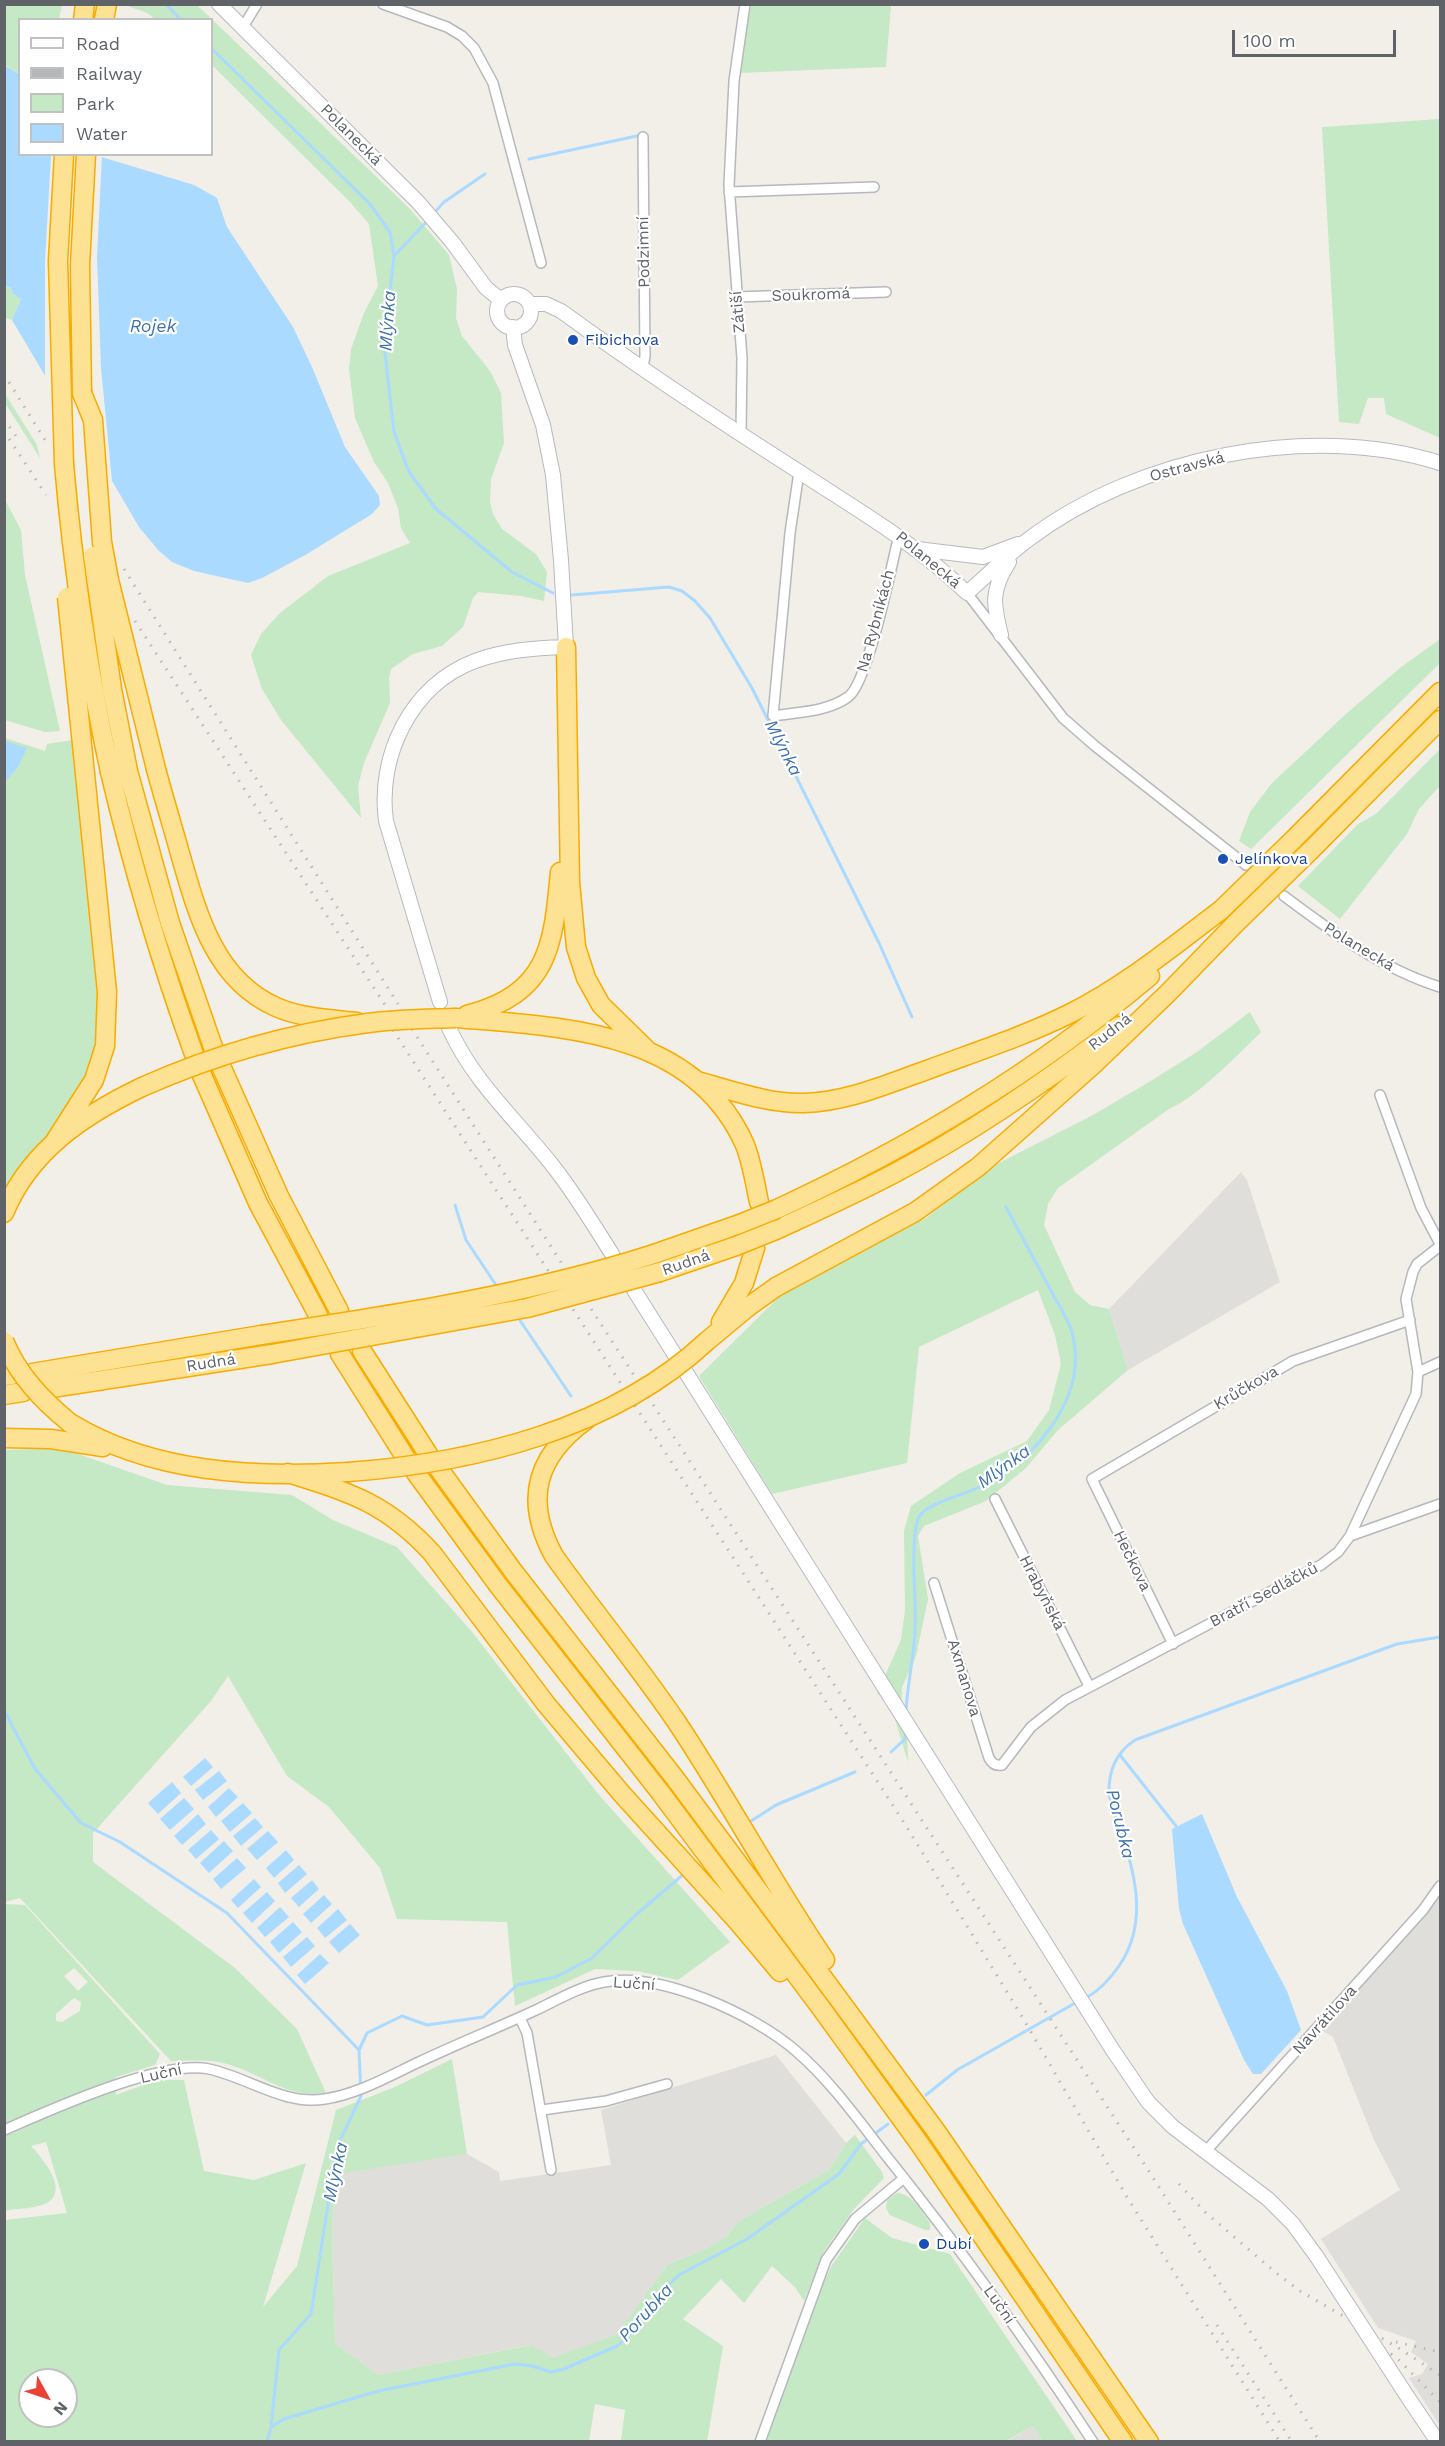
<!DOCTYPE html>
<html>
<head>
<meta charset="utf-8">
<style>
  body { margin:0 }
  #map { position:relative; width:1445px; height:2446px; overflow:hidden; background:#f1efe8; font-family:"Work Sans",sans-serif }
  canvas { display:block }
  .frame { position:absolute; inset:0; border:6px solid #5f6368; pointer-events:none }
  .legend { position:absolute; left:18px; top:18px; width:195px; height:138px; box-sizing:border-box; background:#fff; border:2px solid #bfc1c3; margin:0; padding:8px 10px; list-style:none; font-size:18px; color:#5f6368 }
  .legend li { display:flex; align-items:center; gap:12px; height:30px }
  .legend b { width:30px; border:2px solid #bfc1c3 }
  .north { position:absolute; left:18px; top:2368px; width:60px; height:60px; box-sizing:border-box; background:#fff; border:2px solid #bfc1c3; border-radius:50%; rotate:130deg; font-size:16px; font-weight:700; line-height:24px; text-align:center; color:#5f6368 }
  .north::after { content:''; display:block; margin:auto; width:21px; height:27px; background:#ea4335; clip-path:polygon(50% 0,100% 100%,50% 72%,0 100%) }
  .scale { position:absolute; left:1232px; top:30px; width:164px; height:27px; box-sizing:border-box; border:3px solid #5f6368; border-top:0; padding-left:8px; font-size:18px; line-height:21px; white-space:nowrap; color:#5f6368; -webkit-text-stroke:4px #fff; paint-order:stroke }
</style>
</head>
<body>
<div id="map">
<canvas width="1445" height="2446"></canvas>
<div class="frame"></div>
<ul class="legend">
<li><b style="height:8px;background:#fff"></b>Road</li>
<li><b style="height:8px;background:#b6b7b8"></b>Railway</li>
<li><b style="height:16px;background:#c5e8c5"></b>Park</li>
<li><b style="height:16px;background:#aadaff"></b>Water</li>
</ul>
<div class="north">N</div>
<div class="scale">100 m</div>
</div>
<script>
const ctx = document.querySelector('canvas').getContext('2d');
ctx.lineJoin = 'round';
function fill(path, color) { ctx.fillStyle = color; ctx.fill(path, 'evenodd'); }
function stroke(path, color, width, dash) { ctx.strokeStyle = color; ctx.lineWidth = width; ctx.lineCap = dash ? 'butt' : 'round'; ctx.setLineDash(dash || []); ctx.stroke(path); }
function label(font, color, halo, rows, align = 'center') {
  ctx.font = font + ' "Work Sans",sans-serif'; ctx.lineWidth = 4.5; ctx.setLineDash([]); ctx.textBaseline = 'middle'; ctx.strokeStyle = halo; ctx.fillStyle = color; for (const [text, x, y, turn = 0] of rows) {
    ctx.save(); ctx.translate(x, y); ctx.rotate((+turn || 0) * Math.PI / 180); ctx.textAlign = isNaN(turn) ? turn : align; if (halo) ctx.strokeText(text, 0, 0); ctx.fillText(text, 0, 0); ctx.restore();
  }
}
const industrial = new Path2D(`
  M1241,1172L1247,1180L1280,1282L1128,1370L1109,1309Z
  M1440,1893V2426L1409,2378L1422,2374L1428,2364L1411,2352L1416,2341L1378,2328L1321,2239L1400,2190L1374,2140L1333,2037L1323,2031Z
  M776,2055L846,2143L829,2170L739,2221L727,2236L706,2249L667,2265L617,2334L553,2359L530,2345L378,2375L335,2343L332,2231L336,2173L467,2154L499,2172L500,2181L611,2165L601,2110Z
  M1033,2426L1043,2441L1006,2442Z`);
const green = new Path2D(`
  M4,5H62L59,19L20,20L19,74L5,65Z
  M125,5H197L410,209L449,255L457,289L456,318L462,336L490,371L501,393L504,443L491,479L490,502L493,514L502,529L536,554L547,572L544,601L521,596L478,592L473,598L463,627L442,646L413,654L391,669L389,678L390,703L364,763L358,786L361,818L281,720L262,689L251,655L261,634L280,613L328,576L410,543L401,528L398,508L388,483L374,462L355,418L349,369L351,349L364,313L378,286L369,224L350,202L212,65V20L155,19L147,13Z
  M750,5H891L886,67L738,73Z
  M1440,119V438L1386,414L1384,398H1368L1359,424L1339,422L1322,127Z
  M4,286L10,287L13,294L21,299L12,320L5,318Z
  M4,392L37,445L40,458L5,403Z
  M4,498L21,530L25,575L60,731L45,732L5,720Z
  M1440,639V663L1251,849L1239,841L1250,812L1272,783L1347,713L1400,668Z
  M5,738L45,751L47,744L73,740L105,1046L5,1213Z
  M1440,749V786L1419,809L1407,834L1340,919L1298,886L1358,824L1376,814Z
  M1250,1012L1261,1032C1236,1056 1200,1095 1169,1109L1058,1188L1048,1204L1044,1225L1075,1292L1090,1305L1109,1309L1128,1370L1058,1430L1026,1468L986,1501L924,1526L918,1536L928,1599L916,1656L902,1687L901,1716L907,1732L908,1762L891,1706L877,1693L901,1640L905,1611L904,1531L911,1506L960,1473L1027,1441L1049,1410L1061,1364L1055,1335L1038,1290L919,1347L907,1463L772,1494L699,1376L781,1295L846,1258L926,1218L995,1165L1093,1115L1149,1082L1197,1052Z
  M61,1448L167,1485L292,1495L333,1520L397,1547L472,1632L599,1795L730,1942L678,1980L637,1971L595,1969L515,2006L507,1922L397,1919L380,1868L329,1807L287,1776L228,1676L211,1701L93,1833V1862L235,1968L297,2029L326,2093C287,2100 259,2071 223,2063C207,2059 187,2061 171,2061L20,1898L5,1902V1450Z
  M5,1904L25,1905L160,2054L155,2065L116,2077V2095L157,2080H184L204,2171L254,2180L306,2163L263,2307L297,2266L336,2110L395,2087L452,2059L467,2154L336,2174L332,2231L335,2343L378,2375L531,2345L553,2358L617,2334L667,2265L706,2249L727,2236L739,2221L829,2170L846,2143L855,2135L882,2172L884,2178L854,2209L824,2251L804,2301L795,2287L772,2266L744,2303L721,2279L683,2319L723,2346L707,2442L621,2441L625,2410L595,2404L589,2441H5V2220L67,2213L46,2142L31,2146C42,2158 70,2190 47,2203C35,2209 17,2208 5,2211ZM74,1968L88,1982L78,1991L64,1976ZM74,1998L81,2002L80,2011L62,2022L56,2021V2014ZM30,2380H66V2416H30Z
  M897,2193C913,2194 921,2211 930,2223V2230H925L890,2215L886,2208L887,2200Z
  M865,2218L892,2238L950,2254L1077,2441H1043L1033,2426L1006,2441L765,2442L767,2429L817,2297L832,2265Z`);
const water = new Path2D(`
  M4,65L19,74L20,154L95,155L194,185L217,198L227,227L293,327L312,367L345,447L379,496L380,505L372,514L307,554L262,578L248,583L194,571L172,562L158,550L139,527L98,457L90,433L70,418L12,320L21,299L13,294L10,287L5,286Z
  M5,741L27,748L18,767L5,782Z
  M205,1758L213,1767L191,1786L183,1777Z
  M219,1771L227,1781L203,1800L195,1790Z
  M172,1782L181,1793L158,1814L148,1803Z
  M229,1788L238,1797L216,1817L208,1807Z
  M184,1798L194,1809L170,1830L160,1819Z
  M243,1803L252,1813L230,1832L221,1821Z
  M198,1814L206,1824L182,1845L174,1836Z
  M1202,1814L1237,1897L1287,1991L1301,2030L1261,2074H1253L1244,2060L1183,1924L1179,1909L1172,1829Z
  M255,1818L263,1827L241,1846L233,1836Z
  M211,1830L219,1839L196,1859L188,1850Z
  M268,1831L278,1842L257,1860L247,1849Z
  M224,1841L233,1851L209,1873L200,1863Z
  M286,1850L294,1860L274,1878L266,1868Z
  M237,1858L246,1868L221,1889L213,1879Z
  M299,1865L307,1874L285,1893L278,1883Z
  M254,1879L261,1887L238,1908L231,1900Z
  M312,1880L319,1889L299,1907L291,1898Z
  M267,1892L275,1901L252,1923L243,1913Z
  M324,1895L332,1904L311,1923L303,1914Z
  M280,1907L289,1917L265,1937L257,1928Z
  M338,1909L347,1920L325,1938L317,1928Z
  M293,1922L302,1932L279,1953L270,1942Z
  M350,1924L360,1935L339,1953L329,1942Z
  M307,1937L315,1946L291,1967L283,1957Z
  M320,1954L329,1963L305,1984L297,1975Z`);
const pier = new Path2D(`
  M51,155H102L97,257L101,368L113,491L95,458L87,435L68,419L45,383V261Z`);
const stream = new Path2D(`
  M166,4L181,20
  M212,49L369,203L390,232L394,256L384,344L394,432L409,472L436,509L512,572L553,593
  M529,159L637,136
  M434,213L444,202L485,174
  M394,256L428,220
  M572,595L669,587L682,591L695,601L710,618L752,688L879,943L912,1017
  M455,1205L466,1240L498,1288
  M517,1316L571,1396
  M4,1710L35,1769L81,1823L120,1842L227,1913L359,2050
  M906,1712C907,1685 914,1658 915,1631C917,1604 909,1538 919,1517C927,1502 972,1493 988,1483C1040,1453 1089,1395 1072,1332C1068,1318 1058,1304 1051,1291C1036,1263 1021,1235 1006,1207
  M891,1752L905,1739L906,1731
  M1120,1755L1176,1826
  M748,1823L776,1805L855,1772
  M1086,1998C1100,1990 1110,1979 1119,1966C1156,1913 1126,1850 1109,1795C1108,1772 1115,1753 1135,1740L1397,1644L1440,1637
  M926,2095L957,2070L1077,2002
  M271,2427L279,2350L311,2314L337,2147L361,2096L359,2050L367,2033L402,2016L427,2025L483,2017L517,1985L556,1977L592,1958L638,1913L685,1873
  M267,2442L271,2427L284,2419L378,2391L515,2364L532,2366L551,2372L564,2369L617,2346L633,2331L662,2291L679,2275L747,2239L839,2174L861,2144L888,2124`);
const street = new Path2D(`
  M383,4L447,27L462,36L474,48L493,83L541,263
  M243,27L257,4
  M729,192L874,187
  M736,297L886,292
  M643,367L645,356L643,137
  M741,433L742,358L729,185L734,81L745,4
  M799,472L790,533L773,716C798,712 827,712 848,697C868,684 892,563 899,535
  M967,593L1063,718L1095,746L1246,865
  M1284,896C1332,932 1382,969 1440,987
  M1380,1095L1421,1208L1440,1244
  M1418,1372L1440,1362
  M995,1499L1089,1686
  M1350,1536L1440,1504
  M934,1583L989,1758C992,1764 996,1766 1002,1765L1031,1727L1065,1700L1321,1565L1338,1552L1350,1536L1416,1394L1418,1372L1406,1299L1413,1272L1417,1264L1440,1246
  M1173,1644L1092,1479L1293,1361L1410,1320
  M520,2018L527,2033L551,2170
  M542,2110L606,2101L667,2084
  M4,2130C50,2110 162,2059 209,2069C247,2077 285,2106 325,2099C358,2094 389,2076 419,2062C457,2044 497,2028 536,2010C557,2000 581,1986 604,1982C660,1971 755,2015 796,2051C831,2081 859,2121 888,2158C961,2249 1029,2344 1093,2442
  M1206,2151L1423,1910L1440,1886
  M760,2442L826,2260L855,2219L904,2178`);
const secondary = new Path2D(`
  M219,4L418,202L453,243L486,288L501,300
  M497 311a17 17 0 1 1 34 0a17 17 0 1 1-34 0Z
  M530,304H546L561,311C638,367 718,420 798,471C859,511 914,542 967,593C988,575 1007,555 1029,539C1137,457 1310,422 1440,463
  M917,549L983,557L1018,544
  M1001,635C993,604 991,590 1009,562
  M440,1002L386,821C377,756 411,685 475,661C505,650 535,648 566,647L561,560L553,475L543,425L515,345L513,327
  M449,1028C474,1083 516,1119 553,1166C575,1194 593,1224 612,1254
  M634,1290L1112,2049L1148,2102L1173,2127L1268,2199L1293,2224L1317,2257
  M1407,2396L1438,2442`);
const highway = new Path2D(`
  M83,20L85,4
  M104,20L107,4
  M64,154L58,261L64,464
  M82,393L80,265L86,154
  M566,647L570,882L576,947L586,978L601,1005L648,1051
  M156,769C164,799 173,828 181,857C198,916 215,980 276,1007C301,1018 329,1019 357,1022
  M128,771L170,923L214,1050
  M110,772C133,869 161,963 195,1057
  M1294,839L1440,692
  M1310,851L1440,720
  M467,1015C549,993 553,947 560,872
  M456,1018C563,1027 694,1030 745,1145C752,1163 755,1183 759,1202
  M221,1066L279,1196L339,1311
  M201,1073L258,1203L318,1315
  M697,1081C731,1090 768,1104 804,1103C847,1102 887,1084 927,1070C975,1052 1025,1036 1071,1013C1125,986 1173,946 1221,910
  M55,1141L94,1080L105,1046L107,992L85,774
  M777,1209C915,1145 1033,1074 1150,976
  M4,1213C30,1150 84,1115 142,1087
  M776,1230C815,1212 855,1194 893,1174C973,1132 1047,1081 1119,1026
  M654,1254L737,1225
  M660,1272L736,1246
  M721,1322L744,1283L755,1248
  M707,1341L748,1307L776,1287L915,1212L978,1167L1093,1065L1168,993L1237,922
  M362,1351L428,1454
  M340,1354L405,1457
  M32,1373L261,1335
  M4,1376L12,1375
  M45,1389L272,1354
  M4,1395L23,1392
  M586,1420C535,1457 524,1501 554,1556C594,1612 637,1664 676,1721C728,1799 772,1882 825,1960
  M70,1423C152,1473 254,1478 348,1472
  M4,1438L51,1439L103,1447
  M439,1469L513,1571L674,1777L838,1998L936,2131L1149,2442
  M288,1473C351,1493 386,1503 432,1553L546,1704L622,1794L738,1922L780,1972
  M416,1473L498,1585L660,1792L821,2008L919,2143L1123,2442`);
const rail = new Path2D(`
  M4,374L45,440
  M4,419L16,436
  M4,431L46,495
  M124,569L398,1004
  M135,621L385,1005
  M412,1029L564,1267L1150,2173L1320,2442
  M393,1030L908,1829L1024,2020L1127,2197L1280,2442
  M1179,2184L1205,2212L1275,2272L1300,2291L1397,2347L1440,2375
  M1217,2325L1292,2442
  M1376,2342L1400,2361L1440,2402
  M1396,2342L1440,2352`);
const secondaryBridge = new Path2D(`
  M1317,2257L1407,2396`);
const highwayBridge = new Path2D(`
  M82,393L93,420L102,542L109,580L156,769
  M64,464C73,568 88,670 110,772
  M93,556L112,689L128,771
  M67,597L85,774
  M1221,910L1294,839
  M1237,922L1310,851
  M142,1087C214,1055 291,1033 368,1023C397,1019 427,1019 456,1018
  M737,1225L777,1209
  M736,1246L776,1230
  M261,1335C393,1315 526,1295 654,1254
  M4,1341C18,1375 42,1400 70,1423
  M272,1354L527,1308L660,1272
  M348,1472C474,1463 613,1429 707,1341`);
const markers = [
  [573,340,6,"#1a4fb4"],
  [1223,859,6,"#1a4fb4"],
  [924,2244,6,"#1a4fb4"]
];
const streetNames = [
  ["Polanecká",351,135,45],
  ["Podzimní",644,252,-91],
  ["Soukromá",811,295,-2],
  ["Zátiší",738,312,-95],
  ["Ostravská",1187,467,-15],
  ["Polanecká",928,560,40],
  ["Na Rybníkách",876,621,-75],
  ["Polanecká",1359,947,31],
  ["Rudná",1110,1032,-38],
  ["Rudná",686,1263,-19],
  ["Rudná",211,1363,-9],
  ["Krůčkova",1246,1388,-30],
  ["Hečkova",1132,1561,64],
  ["Hrabyňská",1042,1593,63],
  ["Bratří Sedláčků",1264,1595,-28],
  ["Axmanova",964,1678,73],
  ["Luční",634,1984,4],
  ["Navrátilova",1325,2020,-48],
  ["Luční",161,2074,-13],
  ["Luční",999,2305,55]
];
const transitNames = [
  ["Fibichova",585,340],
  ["Jelínkova",1235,859],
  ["Dubí",936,2244]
];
const waterNames = [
  ["Mlýnka",388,321,-86],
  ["Rojek",153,327],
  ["Mlýnka",783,748,63],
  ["Mlýnka",1004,1467,-36],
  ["Porubka",1120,1824,76],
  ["Mlýnka",336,2172,-78],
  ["Porubka",646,2313,-48]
];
fill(industrial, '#e0deda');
fill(green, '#c5e8c5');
fill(water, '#aadaff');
fill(pier, '#f1efe8');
stroke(stream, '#aadaff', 3);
stroke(street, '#b5b8bc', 12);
stroke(secondary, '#b6babf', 16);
stroke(highway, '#f9ab00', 21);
stroke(street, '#fff', 9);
stroke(secondary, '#fff', 14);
stroke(highway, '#fde293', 18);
stroke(rail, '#b6b7b8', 3, [1.5, 8]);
stroke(secondaryBridge, '#b6babf', 16, []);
stroke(highwayBridge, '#f9ab00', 21, []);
stroke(secondaryBridge, '#fff', 14);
stroke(highwayBridge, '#fde293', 18);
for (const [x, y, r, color] of markers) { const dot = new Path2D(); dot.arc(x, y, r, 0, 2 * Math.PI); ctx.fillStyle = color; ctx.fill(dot); stroke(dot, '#fff', 2); }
label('16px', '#5f6368', '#fff', streetNames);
label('16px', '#164399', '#fff', transitNames, 'left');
label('italic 18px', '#4174aa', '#fff', waterNames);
</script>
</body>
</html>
